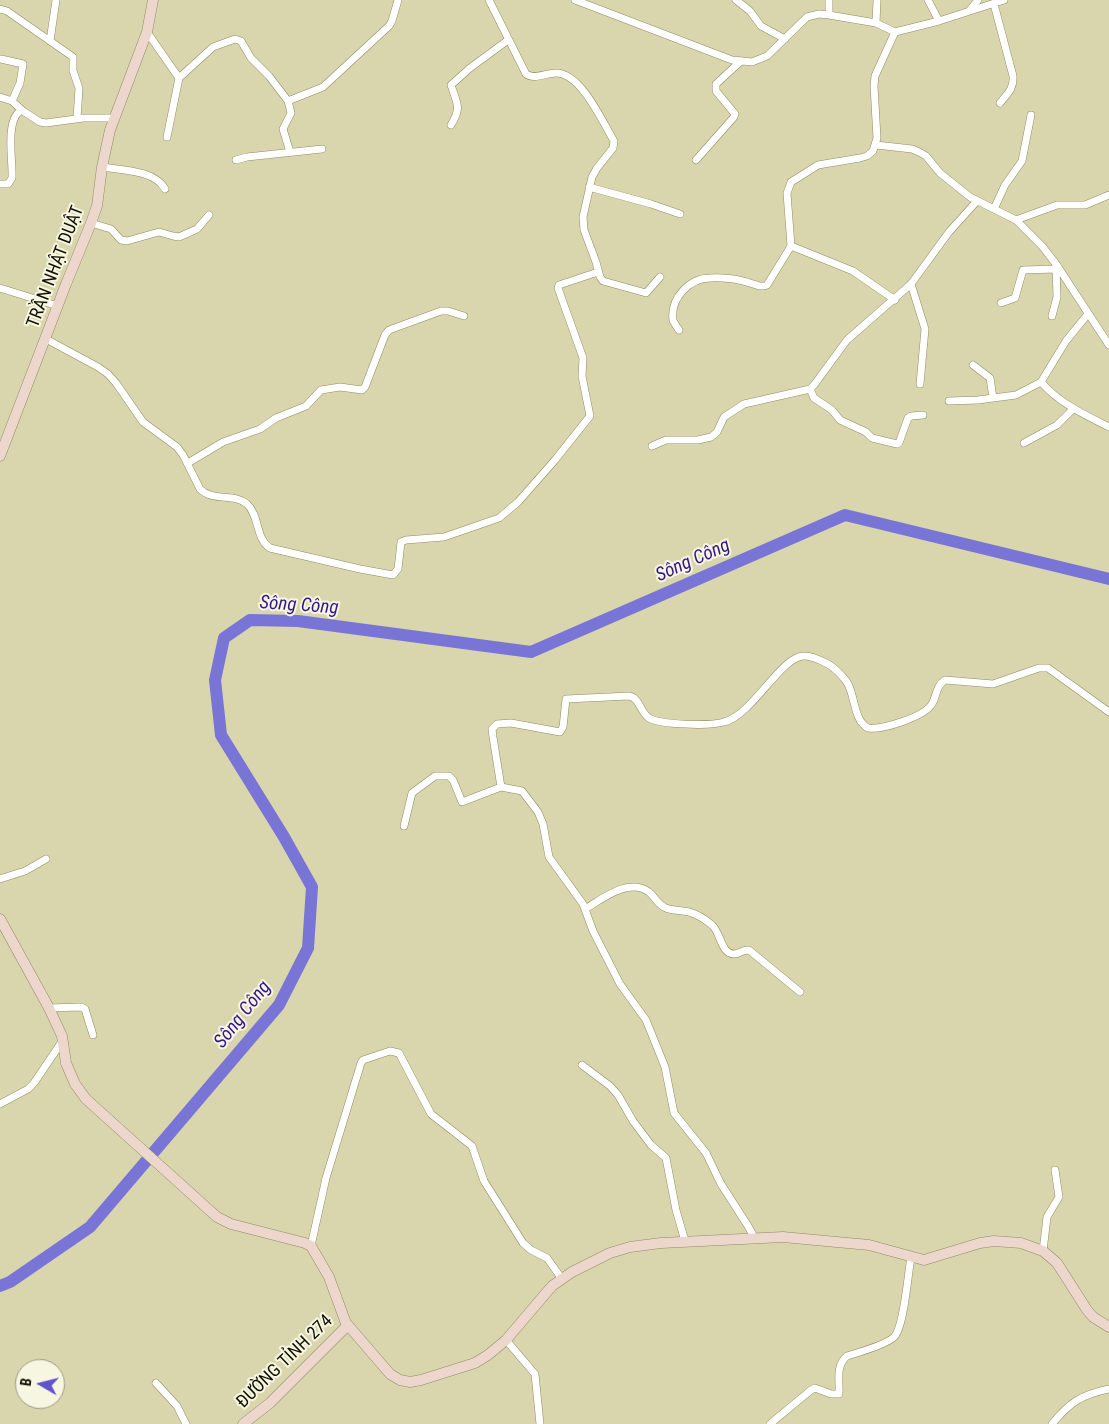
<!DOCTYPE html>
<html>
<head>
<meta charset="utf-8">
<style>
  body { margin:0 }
  #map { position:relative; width:1109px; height:1424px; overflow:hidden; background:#d9d6ad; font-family:"Roboto Condensed",sans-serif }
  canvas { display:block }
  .north { position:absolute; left:15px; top:1359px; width:50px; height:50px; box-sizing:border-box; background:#f7f6e1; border:1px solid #9b9a88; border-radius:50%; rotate:278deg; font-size:14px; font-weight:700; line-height:20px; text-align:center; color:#121003 }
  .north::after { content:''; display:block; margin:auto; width:18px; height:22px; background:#6153cc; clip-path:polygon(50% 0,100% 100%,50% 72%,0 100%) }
</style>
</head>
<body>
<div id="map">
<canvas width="1109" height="1424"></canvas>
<div class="north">B</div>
</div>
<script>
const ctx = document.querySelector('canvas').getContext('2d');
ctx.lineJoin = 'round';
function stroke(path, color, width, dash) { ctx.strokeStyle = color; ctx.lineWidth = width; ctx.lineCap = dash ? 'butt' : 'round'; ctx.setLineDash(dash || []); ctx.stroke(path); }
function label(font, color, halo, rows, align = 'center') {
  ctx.font = font + ' "Roboto Condensed",sans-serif'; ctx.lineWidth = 4; ctx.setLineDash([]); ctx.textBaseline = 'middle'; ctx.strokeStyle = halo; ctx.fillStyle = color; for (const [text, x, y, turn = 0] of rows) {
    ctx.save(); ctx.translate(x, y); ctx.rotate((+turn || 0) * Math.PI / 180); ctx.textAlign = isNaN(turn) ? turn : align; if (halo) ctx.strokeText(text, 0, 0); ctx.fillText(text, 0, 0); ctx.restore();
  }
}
const river = new Path2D(`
  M0,1286L10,1282L90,1227L279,1005L308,948L312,887L284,837L221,735L215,680L224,638L250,620L298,621L531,652L845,515L1109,579`);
const street = new Path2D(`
  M489,0L526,74C534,80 546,73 556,73C581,73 602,121 614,141L613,148L597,168L592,177L583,217L584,230L596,262L600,277L603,281L646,293L660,277
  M575,0L732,60L752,62L767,56L807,17L819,14L829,15L876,23L895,32L939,21L1004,0
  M736,0L750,11L761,26L785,39
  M928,0L939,21
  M994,4L1013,76C1014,89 1007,94 1000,103
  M0,9L7,11L73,57V71L79,88L77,119
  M969,11L978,0
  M829,15V0
  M876,23L877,0
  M147,32L179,78
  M50,41L56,0
  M1,59L23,64L20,83L12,101
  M0,97L12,101L23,111L40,122L46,123L83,118H114
  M288,101L323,87L389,26L392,21L398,0
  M451,125C462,107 457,104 451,85L470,68L508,40
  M167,137L179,78L213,47L235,39L241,41L251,58L269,76L288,101L291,113L283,129L290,152
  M876,145L912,149L919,152L926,156L940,173L970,197L1016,220L1042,246L1056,264L1109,345
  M236,160L247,157L322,149
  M696,160L734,117L735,114L716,91V84L741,61
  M102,167C121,170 155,170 165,189
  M0,184H8L12,178C13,161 5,122 20,111H23
  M589,187L651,204L680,214
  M994,209L1005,185L1022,161L1031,115
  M1016,220L1057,205H1085L1109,195
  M91,223L111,229L121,240L127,241L159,232L173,236L179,237L197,229L209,215
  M791,246L853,271L895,300
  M911,284L925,329L920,384
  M0,288L58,306
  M1001,303L1015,298L1023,270L1056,269
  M1052,316L1057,297L1056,267
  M679,330C677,327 674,323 673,320C670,298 690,278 710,278C725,277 739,279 753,284C758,285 762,288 767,285L791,246L787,193L791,182L818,165L860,158L867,156L873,151L877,138L874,86L875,76L895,32
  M46,339L98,367L108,374L116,383L143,422L177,447L183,455L200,489C213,502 234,493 247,504C260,516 255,538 270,548L360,569L393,575L398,569L401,542L406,540L444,537L499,518L518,502L555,460L590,416L582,376L583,358L558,288L559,285L598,272
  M973,365L990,378L993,398
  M1041,382C1059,403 1085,415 1109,427
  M810,389L814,398L832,410L840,420L866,432L872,438L897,444L899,443L908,418L911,416L923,415
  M949,401L978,400L1016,395L1041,382L1066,341L1088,314
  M1024,443L1057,425L1073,409
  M652,446L666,440H698L711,437L717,432L724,417L744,404L810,389L814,385L847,340L911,284L949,232L977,201
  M188,463L223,442L260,429L276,418L306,406L321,390L340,387L362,390L365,387L385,335L389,330L441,311H448L464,316
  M501,787L493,737L492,729L497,724L511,723L560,732L563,727L566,699L629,696C640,698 640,712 649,718C660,725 710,726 724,722C753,715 782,654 805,656C812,656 820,660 826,663C834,667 844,677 848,684C855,697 854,721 868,728C882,730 924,717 932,704C937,695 936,686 945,680L993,684L1039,668H1048L1109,712
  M404,826L412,793L435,776H449L453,780L462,802L501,787L522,791L538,812L543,824L549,857L583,904L593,931L620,984L646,1020L665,1067L674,1113L706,1153L721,1184L748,1226L755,1239
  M0,879L25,871L46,859
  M585,909C602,899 629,877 649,892C655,897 658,905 666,908C673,911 681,910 689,912C697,914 706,920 712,925C721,933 721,954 734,954C740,954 743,949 749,950L800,992
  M49,1008L81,1007L85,1009L93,1035
  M582,1065L610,1086L618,1095L633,1121L651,1145L666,1158L676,1210L685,1241
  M0,1104L28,1089L34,1083L63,1040
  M311,1246L326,1178L361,1063L363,1060L390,1051L399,1053L431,1114L472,1146L484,1181L523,1243L531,1250L547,1258L562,1279
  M1043,1251L1047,1217L1059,1197L1055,1170
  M506,1340L535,1374L540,1424
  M156,1383L177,1406L186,1424
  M770,1424L811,1390L815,1388L831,1394H839C840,1381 835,1366 847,1356C859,1352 884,1346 894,1337C904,1328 908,1273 911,1257
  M1052,1424C1070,1402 1081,1395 1109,1389`);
const secondary = new Path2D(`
  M0,456L66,284L91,223L97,206L102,167L110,130L147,32L153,0
  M0,919L49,1008L62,1036L66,1063L75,1084L86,1099L217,1217L231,1224L305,1243L311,1246L329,1277L347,1326L270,1403L243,1424
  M347,1324L390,1374L400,1380L410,1382L421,1380L475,1363L488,1355L506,1340L552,1286L572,1272L610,1253L630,1247L661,1243L783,1237L869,1245L924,1260L980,1243L994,1241L1021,1243L1043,1251L1057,1263L1087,1310L1093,1317L1109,1327`);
const streetNames = [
  ["TRẦN NHẬT DUẬT",56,267,-69],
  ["ĐƯỜNG TỈNH 274",285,1362,-44]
];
const waterNames = [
  ["Sông Công",693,561,-24],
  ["Sông Công",299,606,4],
  ["Sông Công",243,1015,-52]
];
stroke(river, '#7975d6', 12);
stroke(street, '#8f8b65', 8);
stroke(secondary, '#8f8b65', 11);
stroke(street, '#fff', 7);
stroke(secondary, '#edd6cc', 10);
label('18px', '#121003', '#f7f6e1', streetNames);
label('italic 19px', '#34178c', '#f7f6e1', waterNames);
</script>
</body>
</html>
